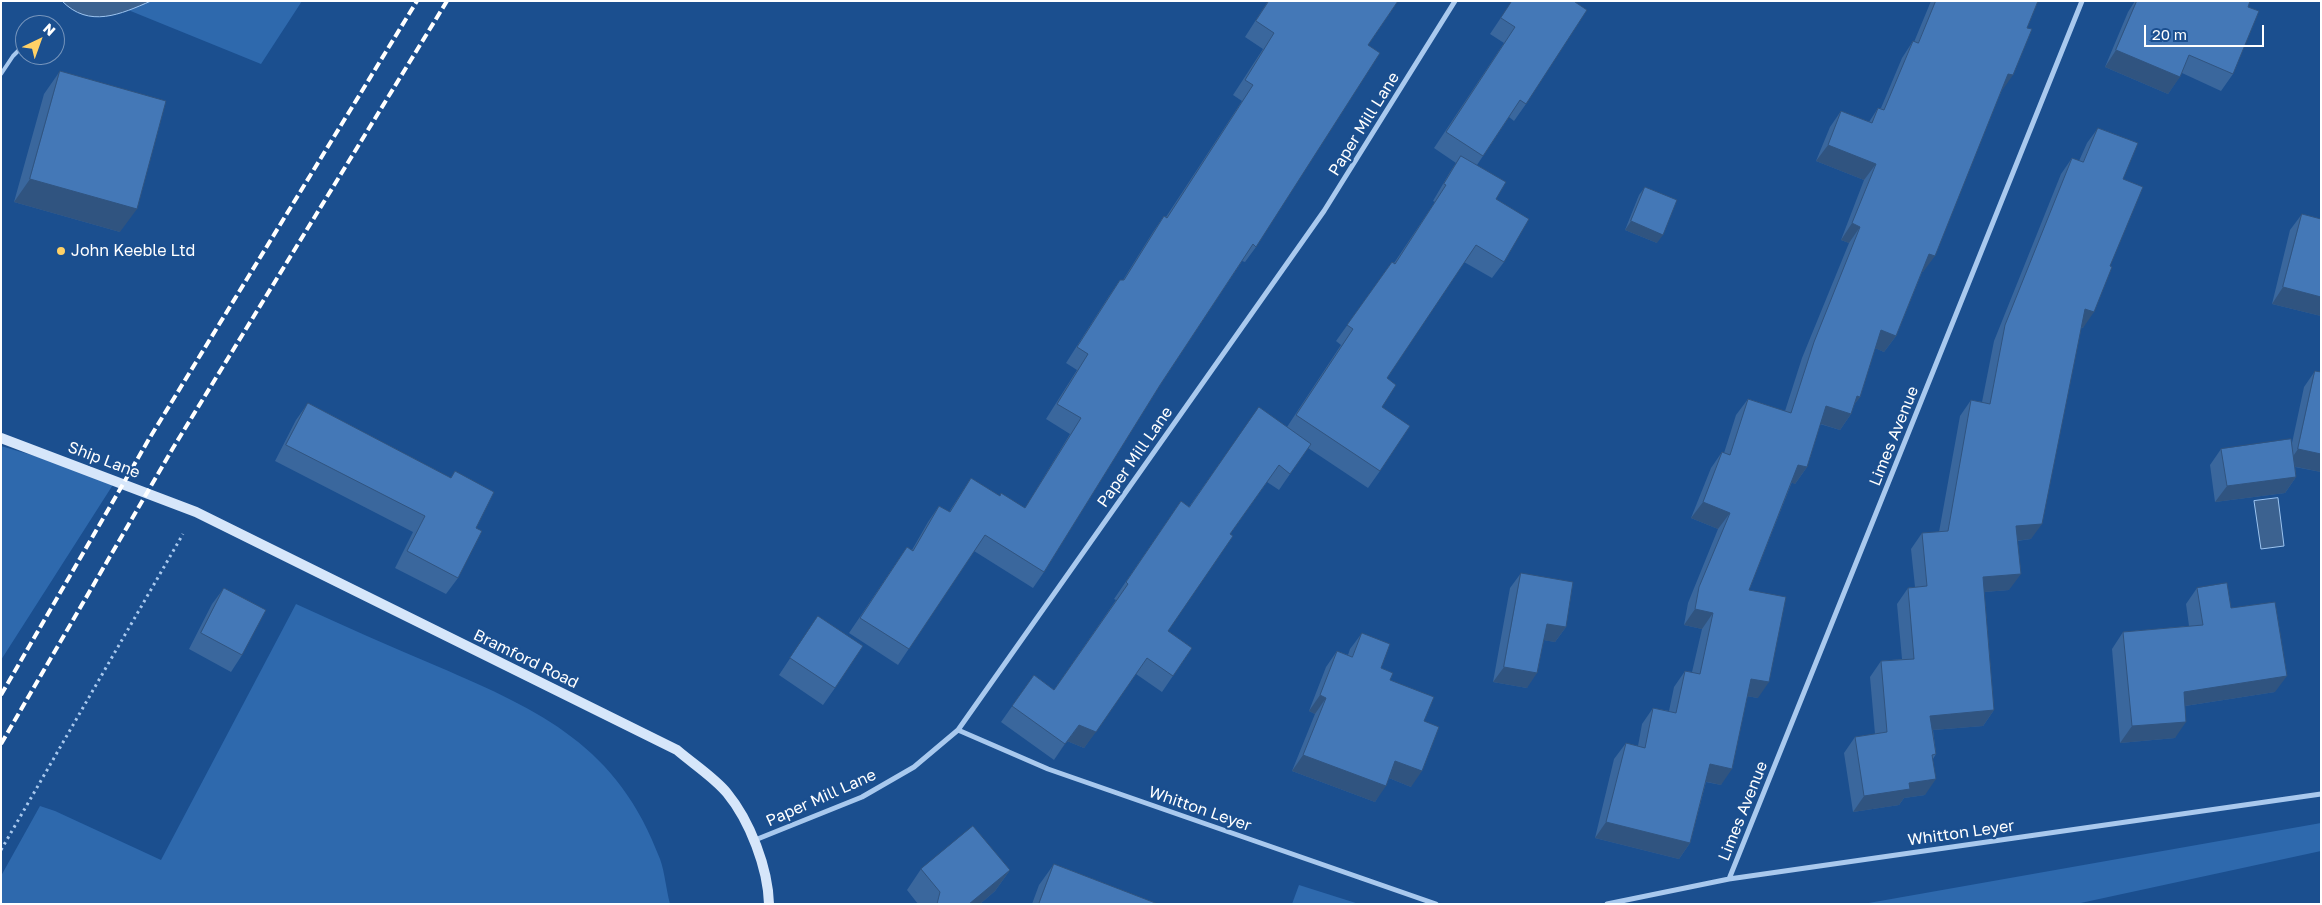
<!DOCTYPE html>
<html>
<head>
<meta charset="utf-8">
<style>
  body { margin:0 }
  #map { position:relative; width:2322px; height:905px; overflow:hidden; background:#1b4f8f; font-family:"Golos Text",sans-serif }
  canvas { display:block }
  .frame { position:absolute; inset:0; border:2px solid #fff; pointer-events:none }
  .north { position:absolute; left:15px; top:15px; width:50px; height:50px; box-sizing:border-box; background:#1b4f8f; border:1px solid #7695bc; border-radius:50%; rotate:42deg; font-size:14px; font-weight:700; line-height:20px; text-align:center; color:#fff }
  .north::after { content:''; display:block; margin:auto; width:18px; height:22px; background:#ffd166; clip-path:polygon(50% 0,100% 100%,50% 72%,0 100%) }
  .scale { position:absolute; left:2144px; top:25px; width:120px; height:22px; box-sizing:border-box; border:2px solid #fff; border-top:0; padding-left:6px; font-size:15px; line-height:18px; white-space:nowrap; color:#fff; -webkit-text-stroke:4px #1b4f8f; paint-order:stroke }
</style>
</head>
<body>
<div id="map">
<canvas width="2322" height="905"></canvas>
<div class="frame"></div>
<div class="north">N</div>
<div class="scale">20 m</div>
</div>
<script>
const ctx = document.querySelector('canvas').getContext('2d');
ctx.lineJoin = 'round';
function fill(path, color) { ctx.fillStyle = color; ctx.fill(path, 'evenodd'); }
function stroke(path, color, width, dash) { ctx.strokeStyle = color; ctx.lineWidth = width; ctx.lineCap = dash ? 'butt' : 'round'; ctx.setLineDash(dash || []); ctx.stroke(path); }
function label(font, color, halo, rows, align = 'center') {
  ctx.font = font + ' "Golos Text",sans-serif'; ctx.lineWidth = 4.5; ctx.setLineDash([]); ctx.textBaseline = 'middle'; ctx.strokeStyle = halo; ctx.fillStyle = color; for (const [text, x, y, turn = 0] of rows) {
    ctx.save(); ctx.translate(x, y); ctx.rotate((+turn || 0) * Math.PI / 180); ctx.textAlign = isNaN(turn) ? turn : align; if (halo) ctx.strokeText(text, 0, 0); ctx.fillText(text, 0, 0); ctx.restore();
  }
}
const green = new Path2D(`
  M106,1H302L261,64Z
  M1,446L116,480L1,660Z
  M296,604C344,626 391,647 439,667C541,711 618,746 660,859C665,873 666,889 670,904H1V876L40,806L55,811L161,860Z
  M2321,823V851L2076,904H1863Z
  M1299,885L1359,904H1292Z`);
const water = new Path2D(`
  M62,1H151C121,14 89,29 62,1Z
  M2278,498L2284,546L2261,549L2254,501Z`);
const path = new Path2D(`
  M1,850L183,534`);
const service = new Path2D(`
  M1,74L13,56L25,44`);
const minor = new Path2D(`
  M958,730L1048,769L1436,904
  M755,840L862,797L914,767L958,730L1324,211L1455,1
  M1729,879L2082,1
  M1607,904L1729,879L2321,794`);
const secondary = new Path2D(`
  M1,438L196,512L677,750C692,763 715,778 727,793C750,821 768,868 769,904`);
const rail = new Path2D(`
  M1,695L149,439L417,1
  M1,744L173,448L447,1`);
const wall = new Path2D(`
  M1268,1H1398L1368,45L1256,247L1245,262L1242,261L1160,385L1044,572L1033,588L974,551L898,665L849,633L907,547L912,550L928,522L939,506L949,512L971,478L999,496L1025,508L1070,434L1046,419L1077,370L1066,363L1109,296L1120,280H1123L1153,232L1164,216L1166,217L1242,101L1233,95L1263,49L1245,37Z
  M1512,1L1526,104L1514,121L1509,117L1477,165L1496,199L1504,262L1492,278L1464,262L1387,378L1382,407L1380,471L1368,488L1308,448L1279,490L1267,482L1230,534L1168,631L1192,648L1162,692L1136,674L1084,748L1067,741L1054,760L1001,722L1034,675L1054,690L1116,600L1114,599L1181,501L1189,507L1287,427L1341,345L1336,341L1392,262L1394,263L1435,202L1433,201L1450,172L1456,163L1434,148L1504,43L1490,34Z
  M1931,1H2038L2001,92L1923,272H1922L1896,336L1884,352L1875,348L1860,397L1853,406L1851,414L1840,430L1820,424L1807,467L1795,484L1792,482L1749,590L1758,698L1747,696L1721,785L1706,782L1690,843L1679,859L1595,838L1614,759L1626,743L1638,746L1642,724L1653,708L1669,711L1674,687L1685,671L1692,672L1702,629L1684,625L1688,603L1718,529L1691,518L1711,468L1722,452L1724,453L1736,415L1748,399L1785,411L1802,358L1849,243L1841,240L1864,180L1816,161L1830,127L1841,111L1869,122L1878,108H1881L1902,58L1913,41L1914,42Z
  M2135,1H2250L2248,7L2233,74L2221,91L2182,73L2168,94L2105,67L2128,12Z
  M60,71L120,232L14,202L44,94Z
  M2098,128L2123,179L2083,328H2081L2031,539L2017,541L2009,590L1984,592L1994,710L1983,726L1933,730L1936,754L1933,759L1925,795L1904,798L1899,805L1853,812L1844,753L1855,737L1875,734L1870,677L1881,661L1902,659L1897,604L1908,588L1915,587L1911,549L1922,533L1939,532L1960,416L1971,400L1982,402L1994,341L2061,174L2072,158L2079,161L2087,143Z
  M1645,187L1657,243L1625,230L1639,195Z
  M2302,214L2321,219V316L2272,304L2290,230Z
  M2315,371L2321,372V472L2295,467L2296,477L2285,493L2215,502L2210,465L2221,449L2292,443L2304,387Z
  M308,403L451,478L455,471L476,528L458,578L446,594L395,568L413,532L275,461L296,420Z
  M1521,573L1566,627L1555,642L1544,640L1527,688L1493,682L1510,588Z
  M224,588L242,655L231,672L189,649L212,604Z
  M2197,588L2231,608L2275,692L2185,706L2175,738L2120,743L2112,649L2123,632L2189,626L2186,604Z
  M818,616L835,688L823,705L779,675Z
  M1362,633L1381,668L1390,680L1424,721L1411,787L1389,778L1375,802L1292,771L1315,714L1309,711L1326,667L1337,651L1348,655L1350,649Z
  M1054,864L1158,904H1032L1039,885Z
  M921,869L1010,870L995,891L980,904H918L907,890Z`);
const shadedWall = new Path2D(`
  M2116,50L2180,77L2168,94L2105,67Z
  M2008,74L2013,75L2001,92Z
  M1828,145L1876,164L1864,180L1816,161Z
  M30,179L137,209L120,232L14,202Z
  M1631,221L1663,235L1657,243L1625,230Z
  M1852,223L1860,227L1849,243L1841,240Z
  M1929,254L1935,256L1923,272L1918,270Z
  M2283,287L2321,297V316L2272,304Z
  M2085,309L2094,312L2083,328L2074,325Z
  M1881,330L1896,336L1884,352L1870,346Z
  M1857,396L1860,397L1848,413Z
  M1826,406L1851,414L1840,430L1815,422Z
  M2298,449L2321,454V472L2287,465Z
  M1798,465L1807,467L1795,484L1787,481Z
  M2296,477L2285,493L2215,502L2227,486Z
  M1703,502L1730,513L1718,529L1691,518Z
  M2042,524L2031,539L2005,542L2016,526Z
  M2021,574L2009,590L1971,593L1983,577Z
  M1695,609L1713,613L1702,629L1684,625Z
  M1547,624L1566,627L1555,642L1536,639Z
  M1504,667L1537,673L1527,688L1493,682Z
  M2287,676L2275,692L2172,708L2184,692Z
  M1751,679L1769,682L1758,698L1740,695Z
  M1320,695L1326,698L1315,714L1309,711Z
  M1994,710L1983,726L1919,731L1930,716Z
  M2186,722L2175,738L2120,743L2132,726Z
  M1079,725L1096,732L1084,748L1067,741L1054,760Z
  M1303,755L1386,786L1375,802L1292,771Z
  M1395,761L1422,771L1411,787L1384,776Z
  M1710,764L1732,769L1721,785L1699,780Z
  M1936,779L1925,795L1904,798L1899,805L1853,812L1864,796L1909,783Z
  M1606,822L1690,843L1679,859L1595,838Z
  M1010,870L995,891L980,904H969Z`);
const building = new Path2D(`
  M1269,1H1398L1368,45L1380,53L1256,247L1253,244L1160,385L1044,572L985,535L909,649L860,618L907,547L913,551L939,506L950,512L971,478L1000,496L1001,493L1025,508L1081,418L1057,404L1088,354L1077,347L1120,280H1124L1164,216L1167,218L1253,85L1245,80L1274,33L1256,21Z
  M1512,1H1575V2L1587,10L1526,104L1520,100L1483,156L1446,132L1515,27L1501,18Z
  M1936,1H2038L2027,28L2032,29L2013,75L2008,74L1935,256L1929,254L1896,336L1881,330L1860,397L1857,396L1851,414L1826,406L1807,467L1798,465L1749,590L1786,597L1769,682L1751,679L1732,769L1710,764L1690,843L1606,822L1626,743L1645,748L1653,708L1676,713L1685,671L1700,674L1713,613L1695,609L1699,587L1730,513L1703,502L1722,452L1730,455L1748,399L1791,413L1814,342L1860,227L1852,223L1876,164L1828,145L1841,111L1872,123L1878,108L1884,110L1913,41L1918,43Z
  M2137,1H2250L2248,7L2259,11L2233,74L2189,55L2180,77L2116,50Z
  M60,71L166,101L137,209L30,179Z
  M2098,128L2138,143L2123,179L2143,187L2110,266L2112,267L2094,312L2085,309L2042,524L2016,526L2021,574L1983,577L1994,710L1930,716L1936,754L1932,755L1936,779L1909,783L1910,789L1864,796L1855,737L1887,732L1881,661L1914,659L1908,588L1927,586L1922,533L1948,531L1971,400L1990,404L2005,325L2072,158L2083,162Z
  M1461,156L1506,182L1496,199L1529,219L1504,262L1476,245L1387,378L1396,385L1382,407L1410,426L1380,471L1296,415L1353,329L1347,325L1392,262L1395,264L1446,185L1444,184Z
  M1645,187L1677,200L1663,235L1631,221Z
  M2302,214L2321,219V297L2283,287Z
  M2315,371L2321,372V454L2298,449Z
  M308,403L451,478L455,471L494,492L476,528L482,531L458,578L407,551L425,516L286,445Z
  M1259,407L1311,444L1290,474L1279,465L1230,534L1233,536L1168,631L1192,648L1173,676L1147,658L1096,732L1079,725L1065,744L1012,706L1034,675L1054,690L1128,584L1126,582L1181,501L1189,507Z
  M2291,439L2296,477L2227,486L2221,449Z
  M1521,573L1573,582L1566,627L1547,624L1537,673L1504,667Z
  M2227,583L2231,608L2275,602L2287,676L2184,692L2186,722L2132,726L2123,632L2203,625L2197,588Z
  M224,588L266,610L242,655L201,633Z
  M818,616L863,646L835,688L790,658Z
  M1362,633L1390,644L1381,668L1393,673L1390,680L1434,697L1424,721L1439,727L1422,771L1395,761L1386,786L1303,755L1326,698L1320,695L1337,651L1352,657Z
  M973,826L1010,870L969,904H937L940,892L921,869Z
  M1054,864L1158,904H1039Z`);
const markers = [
  [61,251,5,"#ffd166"]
];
const streetNames = [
  ["Paper Mill Lane",1364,124,-58],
  ["Limes Avenue",1894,436,-68],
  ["Paper Mill Lane",1135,457,-55],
  ["Ship Lane",104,460,21],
  ["Bramford Road",526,659,26],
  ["Paper Mill Lane",821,798,-24],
  ["Whitton Leyer",1200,809,19],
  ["Limes Avenue",1743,811,-68],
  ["Whitton Leyer",1961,833,-8]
];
const poiNames = [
  ["John Keeble Ltd",71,251]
];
fill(green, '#2e69ad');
fill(water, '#3c6290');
stroke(water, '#9cc4f0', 1);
stroke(path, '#a9c9ee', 3, [2.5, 4]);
stroke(service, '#a9c9ee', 4);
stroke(minor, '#a9c9ee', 5);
stroke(secondary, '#d6e6fa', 10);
stroke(rail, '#fff', 4, [9, 4]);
fill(wall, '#3a679d');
fill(shadedWall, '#305480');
fill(building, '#4478b7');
stroke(building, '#305480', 1);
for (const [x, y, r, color] of markers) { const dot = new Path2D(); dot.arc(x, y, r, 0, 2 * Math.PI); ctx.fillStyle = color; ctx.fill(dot); stroke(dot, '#1b4f8f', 2); }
label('16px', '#fff', '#1b4f8f', streetNames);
label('16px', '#fff', '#1b4f8f', poiNames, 'left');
</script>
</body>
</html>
